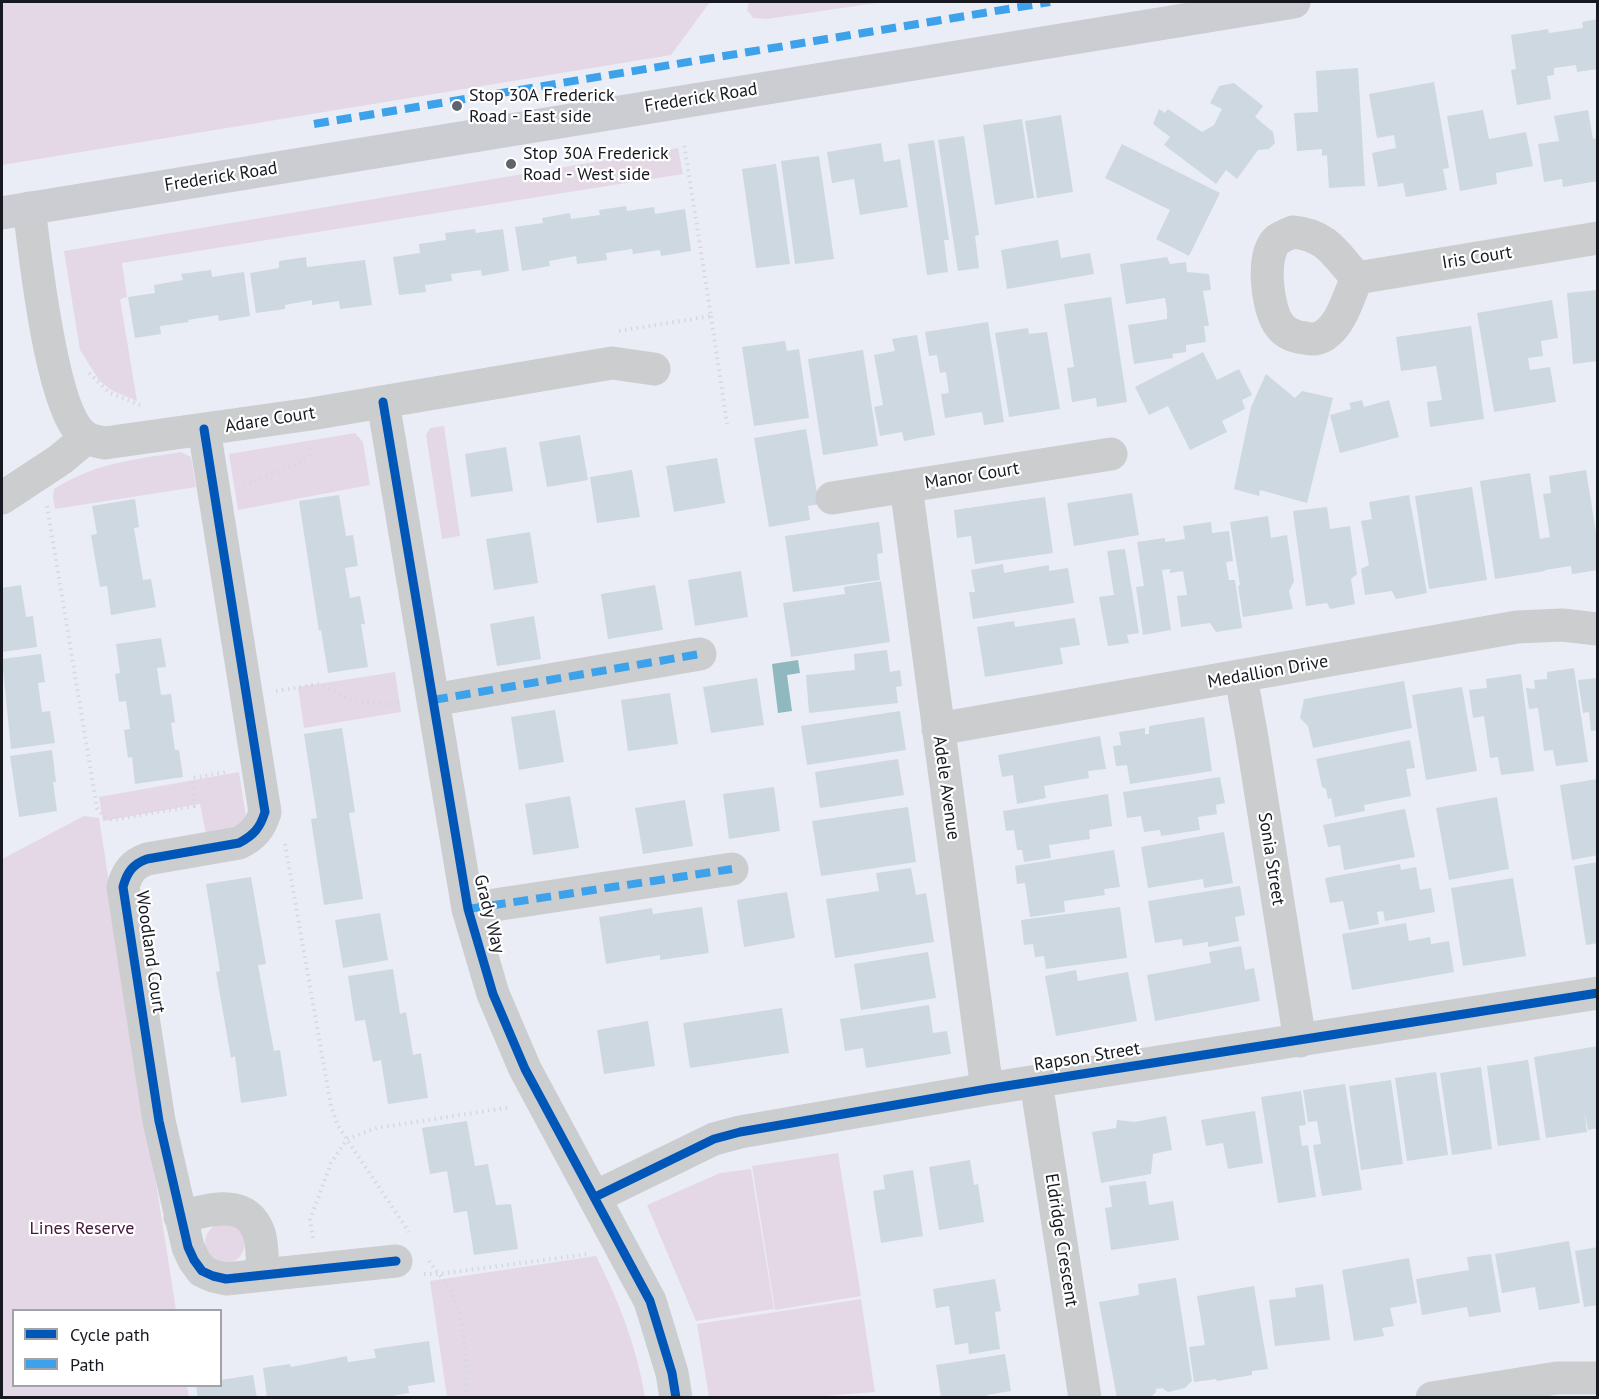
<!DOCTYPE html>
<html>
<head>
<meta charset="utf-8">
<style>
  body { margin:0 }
  #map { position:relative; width:1599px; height:1399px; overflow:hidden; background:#eaedf6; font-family:"PT Sans",sans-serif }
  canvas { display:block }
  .frame { position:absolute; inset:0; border:3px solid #171920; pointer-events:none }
  .legend { position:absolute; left:12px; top:1309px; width:210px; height:78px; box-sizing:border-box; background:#fff; border:2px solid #a2a3a6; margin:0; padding:8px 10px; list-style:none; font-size:18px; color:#171920 }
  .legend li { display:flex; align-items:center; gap:12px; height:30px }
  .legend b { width:30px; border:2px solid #a2a3a6 }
</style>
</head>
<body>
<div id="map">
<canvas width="1599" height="1399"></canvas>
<div class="frame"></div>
<ul class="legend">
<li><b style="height:8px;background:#0057b8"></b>Cycle path</li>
<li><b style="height:8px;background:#3da2ea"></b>Path</li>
</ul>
</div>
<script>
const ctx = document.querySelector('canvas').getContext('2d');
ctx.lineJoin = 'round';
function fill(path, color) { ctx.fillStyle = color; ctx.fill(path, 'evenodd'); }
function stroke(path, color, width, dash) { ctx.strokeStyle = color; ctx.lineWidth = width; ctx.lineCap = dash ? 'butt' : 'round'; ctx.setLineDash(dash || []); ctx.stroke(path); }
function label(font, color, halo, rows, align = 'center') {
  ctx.font = font + ' "PT Sans",sans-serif'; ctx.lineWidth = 4.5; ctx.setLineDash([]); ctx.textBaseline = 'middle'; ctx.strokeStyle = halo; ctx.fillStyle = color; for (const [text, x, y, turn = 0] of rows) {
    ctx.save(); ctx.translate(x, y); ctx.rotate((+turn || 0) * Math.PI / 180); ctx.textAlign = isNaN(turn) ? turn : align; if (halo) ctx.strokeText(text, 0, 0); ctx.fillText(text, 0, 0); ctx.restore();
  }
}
const green = new Path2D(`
  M2,2H710L671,55L2,165Z
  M749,2H883L767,19L753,18L747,10Z
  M678,148L683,174L122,263L127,297L120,299L137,401L111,390L99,380L80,350L64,251Z
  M444,426L460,536L442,539L426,435L430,428Z
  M355,433L363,442L370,485L238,510L229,454Z
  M181,452L191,457L196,487L55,509L53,497L54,489C97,462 133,460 181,452Z
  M395,672L401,712L304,728L298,687Z
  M239,772L246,817L238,829L206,834L200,804L103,821L99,797Z
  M84,816L99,818L176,1310H14V1386H187L189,1397L2,1398V859Z
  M838,1153L861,1296L775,1310L752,1166Z
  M751,1169L774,1309L696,1321L647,1205L720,1173Z
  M205 1243a20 20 0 1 1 40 0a20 20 0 1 1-40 0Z
  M596,1256C619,1301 637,1348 645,1397H447L430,1281Z
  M861,1299L875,1392L799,1398L709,1397L697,1324Z`);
const water = new Path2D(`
  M798,660L800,673L787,675L792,711L778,713L772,664Z`);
const building = new Path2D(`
  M1598,19V69L1577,72L1576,65L1554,68V75L1547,76L1551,99L1517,105L1511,70L1516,69L1511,35L1548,29L1549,33L1583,28L1582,22Z
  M1358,68L1365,186L1329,188L1327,155L1322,156V149L1297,151L1294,113L1318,112L1316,71Z
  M1434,82L1449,168L1443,169L1447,190L1406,197L1403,183L1378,187L1372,153L1396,148L1394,135L1377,138L1369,94Z
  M1234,83L1263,106L1255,117L1273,132L1275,143L1269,149L1258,150L1237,179L1226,170L1216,184L1164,145L1170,137L1153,124L1159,109L1165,113L1168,109L1202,132L1214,125L1222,109L1210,103L1219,86Z
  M1483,110L1489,139L1526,132L1533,166L1496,173L1497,184L1460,191L1447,116Z
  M1588,110L1593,139L1598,138V181L1563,187L1562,179L1544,182L1538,144L1559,141L1554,116Z
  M1061,115L1073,192L1037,198L1025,121Z
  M1022,119L1034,198L995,205L983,125Z
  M964,136L979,235L975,236L979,268L958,271L938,140Z
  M934,140L949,240H944L948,272L927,275L908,144Z
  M881,143L884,162L900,159L908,207L860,215L854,179L832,183L827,152Z
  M1122,144L1220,193L1189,256L1156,239L1170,210L1105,178Z
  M819,156L834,259L795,264L781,161Z
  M776,164L790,264L756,268L742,169Z
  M626,206L627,211L654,207L655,214L685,209L691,251L661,256L660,250L633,254L632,249L606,253L607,260L577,264L576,256L549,261L550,266L522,271L515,227L543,223L542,218L570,213L571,219L600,215L599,210Z
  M475,229L476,233L503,229L509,271L482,276L481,270L451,274L452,281L425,285L426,292L399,295L393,257L420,253L419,244L446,240L445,233Z
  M1058,240L1061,258L1090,253L1094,274L1007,289L1001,250Z
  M306,257L307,267L365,260L372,305L340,309L339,301L312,305V300L285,305V309L256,313L250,273L279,268V261Z
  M1167,257L1170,264L1186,262L1187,272L1209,274L1211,290L1203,291L1209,326H1204L1206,342L1186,345V352L1172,354L1173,358L1134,364L1128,325L1167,319V310L1165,298L1126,304L1120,264Z
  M211,270L212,277L244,272L250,316L219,321L218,315L188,320L189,322L160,326L161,334L135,338L128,297L155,293L154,285L183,280L181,274Z
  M1598,290V361L1573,364L1567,293Z
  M1111,297L1127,402L1097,407L1096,398L1072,402L1067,368L1074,367L1064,304Z
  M1552,300L1558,338L1541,341L1543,356L1528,358L1530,370L1550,367L1556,402L1494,412L1477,313Z
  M988,322L1004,422L984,425L982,412L945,418L941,394L949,393L946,372L940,373L937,355L929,356L925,332Z
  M1471,326L1484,419L1430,427L1427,402L1442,400L1436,366L1401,371L1396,337Z
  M1028,328L1029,334L1047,332L1060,409L1009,417L995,333Z
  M917,335L935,435L904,441L902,432L880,436L874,407L883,405L874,355L895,351L892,339Z
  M785,341L787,351L799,349L809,418L754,426L742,347Z
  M863,350L878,446L823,455L808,359Z
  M1203,352L1217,380L1239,369L1252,395L1242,400L1245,409L1222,421L1227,432L1190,450L1168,406L1149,415L1135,387Z
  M1266,374L1295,398L1302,391L1333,398L1307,503L1260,490L1259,496L1234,489L1251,407Z
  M1362,400L1364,407L1389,400L1399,437L1340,453L1330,415L1351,409L1349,403Z
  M806,429L819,504L808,506L810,520L769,527L754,438Z
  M580,435L588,480L547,487L539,442Z
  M506,447L513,491L471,497L465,454Z
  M717,458L725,503L674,512L666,466Z
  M632,470L640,517L597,523L590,477Z
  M1586,470L1598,545V570L1572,574L1571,566L1545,570L1541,542L1545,571L1495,579L1480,481L1530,473L1540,539L1550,537L1543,494L1551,493L1549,476Z
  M1472,487L1487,580L1429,589L1415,496Z
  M1132,493L1139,535L1074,546L1067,503Z
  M339,495L346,536L353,535L358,566L345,568L350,598L360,596L365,624H361L368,667L328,673L321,630L319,631L299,501Z
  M1409,495L1427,593L1396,599L1392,591L1365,595L1361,569L1369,565L1361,521L1372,519L1369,502Z
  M1045,497L1053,553L975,564L971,536L957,538L954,510Z
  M135,499L139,527L134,528L143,580L151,579L156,607L111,615L107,586L100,587L91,535L97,534L92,506Z
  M1327,507L1330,529L1350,526L1357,574L1351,579L1355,604L1330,609L1327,603L1306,606L1293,511Z
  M1268,516L1271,538L1287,535L1294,581L1289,591L1293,609L1243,617L1238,586L1240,585L1230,522Z
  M879,522L883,553L877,554L880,580L793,592L785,536Z
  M1211,522L1212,533L1229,531L1233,561L1226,562L1229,580H1235L1242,628L1216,632L1210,623L1181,627L1177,596L1187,595L1183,571L1170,573V569L1162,570L1171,630L1143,635L1136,587L1144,586L1137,542L1165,538V542L1185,539L1183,526Z
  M530,532L538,583L494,590L486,539Z
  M1125,549L1139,633L1127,635L1129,643L1108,646L1099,597L1114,595L1107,551Z
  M1003,564L1004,573L1049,565V571L1068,568L1074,603L973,619L969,592H975L971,570Z
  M741,571L748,617L695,626L688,580Z
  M881,581L890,642L791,657L783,603L845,594L844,587Z
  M21,585L26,617L33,616L37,647L2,652V588Z
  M655,585L663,630L608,639L601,594Z
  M534,616L541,659L497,666L490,624Z
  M1075,618L1080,645L1060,648L1063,664L985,677L977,627L1014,621L1015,627Z
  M161,638L166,667L157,668L161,695L171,694L175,722L171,723L175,750H179L183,777L135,784L132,757L128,758L124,730L130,729L126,701L119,702L115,674L120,673L116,644Z
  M887,650L890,672L900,670L902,686L896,687L898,703L809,713L806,675L855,670L854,654Z
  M41,654L45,682L38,683L42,712L50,711L55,743L11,749L2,659Z
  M1574,668L1588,762L1556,766L1553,750L1544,751L1538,708L1529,709L1526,688L1535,689L1534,680L1547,679V672Z
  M1521,674L1534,771L1501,775L1498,757L1490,758L1484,716L1473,718L1469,690L1487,688L1486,679Z
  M757,678L764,725L711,733L703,687Z
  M1598,678V730L1591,731L1589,712L1583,713L1578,680Z
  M1404,681L1412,728L1313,748L1308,726L1300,718L1304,699Z
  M1462,687L1477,771L1426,780L1412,695Z
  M670,693L678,744L628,751L621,700Z
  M555,710L564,762L519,770L511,717Z
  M900,711L906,750L807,765L801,726Z
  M1204,717L1212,771L1130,784L1127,765L1116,766L1113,746L1121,745L1119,732L1145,728V734H1149V726Z
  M342,728L355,812L349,813L363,899L324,905L311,819L317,818L304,734Z
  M1100,736L1106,769L1088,771L1089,778L1044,786L1046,798L1017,804L1013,775L1002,777L998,755Z
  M1410,740L1415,768L1406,769L1411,796L1364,805L1365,811L1335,817L1331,798L1328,799L1326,789L1322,787L1316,759Z
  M52,750L56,782H53L57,811L19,817L10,756Z
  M898,759L904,795L820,808L815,772Z
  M1220,777L1225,803L1216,805L1217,814L1198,817L1200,830L1161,836L1160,830L1144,832L1141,816L1127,818L1123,792Z
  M1598,779V855L1572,860L1560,785Z
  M774,787L780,831L729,839L723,794Z
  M1108,794L1112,826L1089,830L1090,839L1049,845L1051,858L1024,862L1022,850H1017L1014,830L1006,831L1003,811Z
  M570,796L579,848L533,855L525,804Z
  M1497,797L1509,869L1449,880L1436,808Z
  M685,800L693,846L643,854L635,808Z
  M908,807L916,862L821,876L812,821Z
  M1405,809L1415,857L1344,870L1340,845L1328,847L1323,825Z
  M1224,832L1233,883L1204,888L1203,879L1148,888L1141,847Z
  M1114,850L1120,887L1104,889L1105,895L1064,901L1065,912L1030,917L1025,883L1017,884L1015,866Z
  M1598,862V943L1586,945L1574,866Z
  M1400,864L1401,870L1416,867L1420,890L1431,888L1435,912L1385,921L1383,911L1377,912L1379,924L1349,930L1343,901L1330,903L1325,878Z
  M911,868L916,895L926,893L934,942L835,958L826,899L879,891L876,873Z
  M251,877L266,964L258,965L274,1051L280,1050L287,1096L241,1103L235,1056L231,1058L216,972L220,971L206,884Z
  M1513,878L1526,956L1463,966L1451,888Z
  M1240,886L1245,915L1235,917L1239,941L1208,947V942L1183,946L1182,939L1155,943L1148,901Z
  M787,892L795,938L744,947L737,900Z
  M702,907L709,953L660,960V955L606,964L599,917L652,908L653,914Z
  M1120,907L1127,958L1046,969L1044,956L1035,957L1033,944L1024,945L1021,920Z
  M380,913L388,960L343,968L335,920Z
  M1406,923L1409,941L1430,937L1431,944L1449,941L1454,972L1352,990L1342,934Z
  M1241,946L1245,970L1254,968L1260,1001L1155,1021L1147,975L1211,963L1209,952Z
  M928,952L936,998L861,1010L854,964Z
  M393,969L400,1014L406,1012L413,1055L421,1053L428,1098L388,1104L381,1060L373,1062L365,1020L355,1021L348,976Z
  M1076,970L1078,981L1128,972L1137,1021L1056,1036L1045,976Z
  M929,1005L933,1033L947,1031L951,1054L866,1068L863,1048L845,1051L840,1019Z
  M782,1008L789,1053L690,1068L683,1023Z
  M648,1021L655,1066L604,1074L597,1030Z
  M1598,1046V1128L1588,1130L1584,1109L1587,1132L1546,1138L1534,1057Z
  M1528,1060L1540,1140L1498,1146L1487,1066Z
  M1481,1067L1492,1149L1452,1155L1440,1073Z
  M1436,1072L1448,1155L1407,1161L1395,1078Z
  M1391,1080L1403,1164L1361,1170L1349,1086Z
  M1345,1084L1362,1190L1322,1196L1313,1145L1321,1144L1317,1121L1308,1122L1303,1090Z
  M1301,1091L1306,1125L1299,1126L1302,1146L1308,1145L1316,1197L1278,1203L1261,1097Z
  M1255,1111L1263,1163L1228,1169L1223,1143L1206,1146L1201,1120Z
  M1166,1116L1172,1150L1153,1154L1151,1174L1101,1183L1092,1132L1116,1128L1117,1120L1135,1122Z
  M467,1121L475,1166L488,1164L496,1205L511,1204L518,1249L474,1255L467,1211L454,1213L447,1171L430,1174L422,1128Z
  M970,1160L974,1185L978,1184L984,1222L939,1230L929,1167Z
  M913,1170L923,1236L881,1243L873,1191L885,1189L883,1175Z
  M1146,1181L1149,1205L1173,1201L1179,1240L1111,1250L1105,1208L1112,1207L1109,1186Z
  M1569,1241L1580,1303L1539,1310L1535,1287L1502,1293L1495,1254Z
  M1598,1247V1305L1584,1307L1575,1251Z
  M1491,1254L1501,1312L1469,1317L1467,1307L1422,1315L1416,1279L1469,1270L1467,1257Z
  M1409,1258L1417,1303L1390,1308L1394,1326L1382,1328L1384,1336L1354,1341L1342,1270Z
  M1176,1278L1192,1381L1185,1388L1168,1392L1162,1388L1156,1389V1392L1150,1398H1117L1099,1302L1139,1295L1138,1284Z
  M995,1279L1001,1311L995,1312L1000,1349L969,1354L968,1343L955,1345L949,1306L936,1308L933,1289Z
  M1323,1284L1330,1340L1275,1346L1269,1300L1296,1297L1295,1288Z
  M1254,1286L1268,1369L1252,1371V1375L1217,1381L1216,1379L1194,1382L1189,1347L1205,1345L1197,1296Z
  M429,1341L435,1382L408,1386L409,1393L382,1398H267L263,1368L290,1364L291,1367L347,1356L348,1362L376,1358L374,1349Z
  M1005,1354L1011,1391L987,1395V1398H941L936,1365Z
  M253,1375L257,1398H198L196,1386H220V1380Z`);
const path = new Path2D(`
  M711,316L727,424
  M619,331L711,316L684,143
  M89,373L110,393L140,405
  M244,486L301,461L309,455L310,445
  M47,506L97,808L103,816L112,820L194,806L193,778L227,772
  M276,691L319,684L353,701L386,704L403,702
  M285,844L331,1106L338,1126L409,1232
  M313,1238L310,1220L331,1163L347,1139L377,1128L511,1107
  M429,1261C435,1270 446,1281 451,1291C465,1324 469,1362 465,1398
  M424,1274H438L589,1254`);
const minor = new Path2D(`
  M29,208C35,252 51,417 87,438C92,441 100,442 105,443L311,414L612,363L654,369
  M1293,232C1327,235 1336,255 1357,278C1349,295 1342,323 1326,334C1320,339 1312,340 1305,338C1294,337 1284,333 1278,323C1267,306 1261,255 1277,240C1281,237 1288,234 1293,232Z
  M1357,278L1598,238
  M383,402L468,909L493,994L525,1069L650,1301L672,1373L676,1398
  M204,429L265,812C260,828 254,835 239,843L147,859C133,864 127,872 123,887L159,1121L188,1247L194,1260L202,1271L213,1276L226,1279L396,1261
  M906,486L987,1089
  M2,498L61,459L86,438
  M832,498L1111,454
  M1241,677L1252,738L1300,1041
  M433,700L700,654
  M938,729L1517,627L1562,625L1598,629
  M468,909L732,869
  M1036,1082L1085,1398
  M595,1197L714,1139L740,1132L987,1089L1598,993
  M180,1217C207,1210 246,1197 259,1233C263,1245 262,1262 263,1275
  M1432,1398L1557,1378H1598`);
const major = new Path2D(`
  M2,213L1294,2`);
const quiet = new Path2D(`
  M314,124L1050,2
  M433,700L700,654
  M468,909L732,869`);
const cycleway = new Path2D(`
  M383,402L468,909L493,994L525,1069L650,1301L672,1373L676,1398
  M204,429L265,812C260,828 254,835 239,843L147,859C133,864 127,872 123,887L159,1121L188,1247L194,1260L202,1271L213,1276L226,1279L396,1261
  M595,1197L714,1139L740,1132L987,1089L1598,993`);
const markers = [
  [457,106,6,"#61636b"],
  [511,164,6,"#61636b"]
];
const poiNames = [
  ["Stop 30A Frederick",469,96],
  ["Road - East side",469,117],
  ["Stop 30A Frederick",523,154],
  ["Road - West side",523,175]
];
const streetNames = [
  ["Frederick Road",701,98,-9],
  ["Frederick Road",221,177,-9],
  ["Iris Court",1477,258,-9],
  ["Adare Court",270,420,-9],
  ["Manor Court",972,476,-9],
  ["Medallion Drive",1268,672,-10],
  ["Adele Avenue",946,788,82],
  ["Sonia Street",1271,859,81],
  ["Grady Way",489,914,76],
  ["Woodland Court",150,952,82],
  ["Rapson Street",1087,1057,-9],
  ["Eldridge Crescent",1061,1240,81]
];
const parkNames = [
  ["Lines Reserve",82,1229]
];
fill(green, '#e5d8e6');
fill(water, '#90b9bf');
fill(building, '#cdd8e1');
stroke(path, '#d6d8db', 4, [1.5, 4.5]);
stroke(minor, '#cbcdcf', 33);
stroke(major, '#ccccd3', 33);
stroke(quiet, '#3da2ea', 8, [15, 8]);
stroke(cycleway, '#0057b8', 9);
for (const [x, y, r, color] of markers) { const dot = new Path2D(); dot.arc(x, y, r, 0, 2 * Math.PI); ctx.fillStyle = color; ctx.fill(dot); stroke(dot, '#fff', 2); }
label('18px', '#171920', '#fff', poiNames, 'left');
label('18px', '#171920', '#fff', streetNames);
label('18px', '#45143b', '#fff', parkNames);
</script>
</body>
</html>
